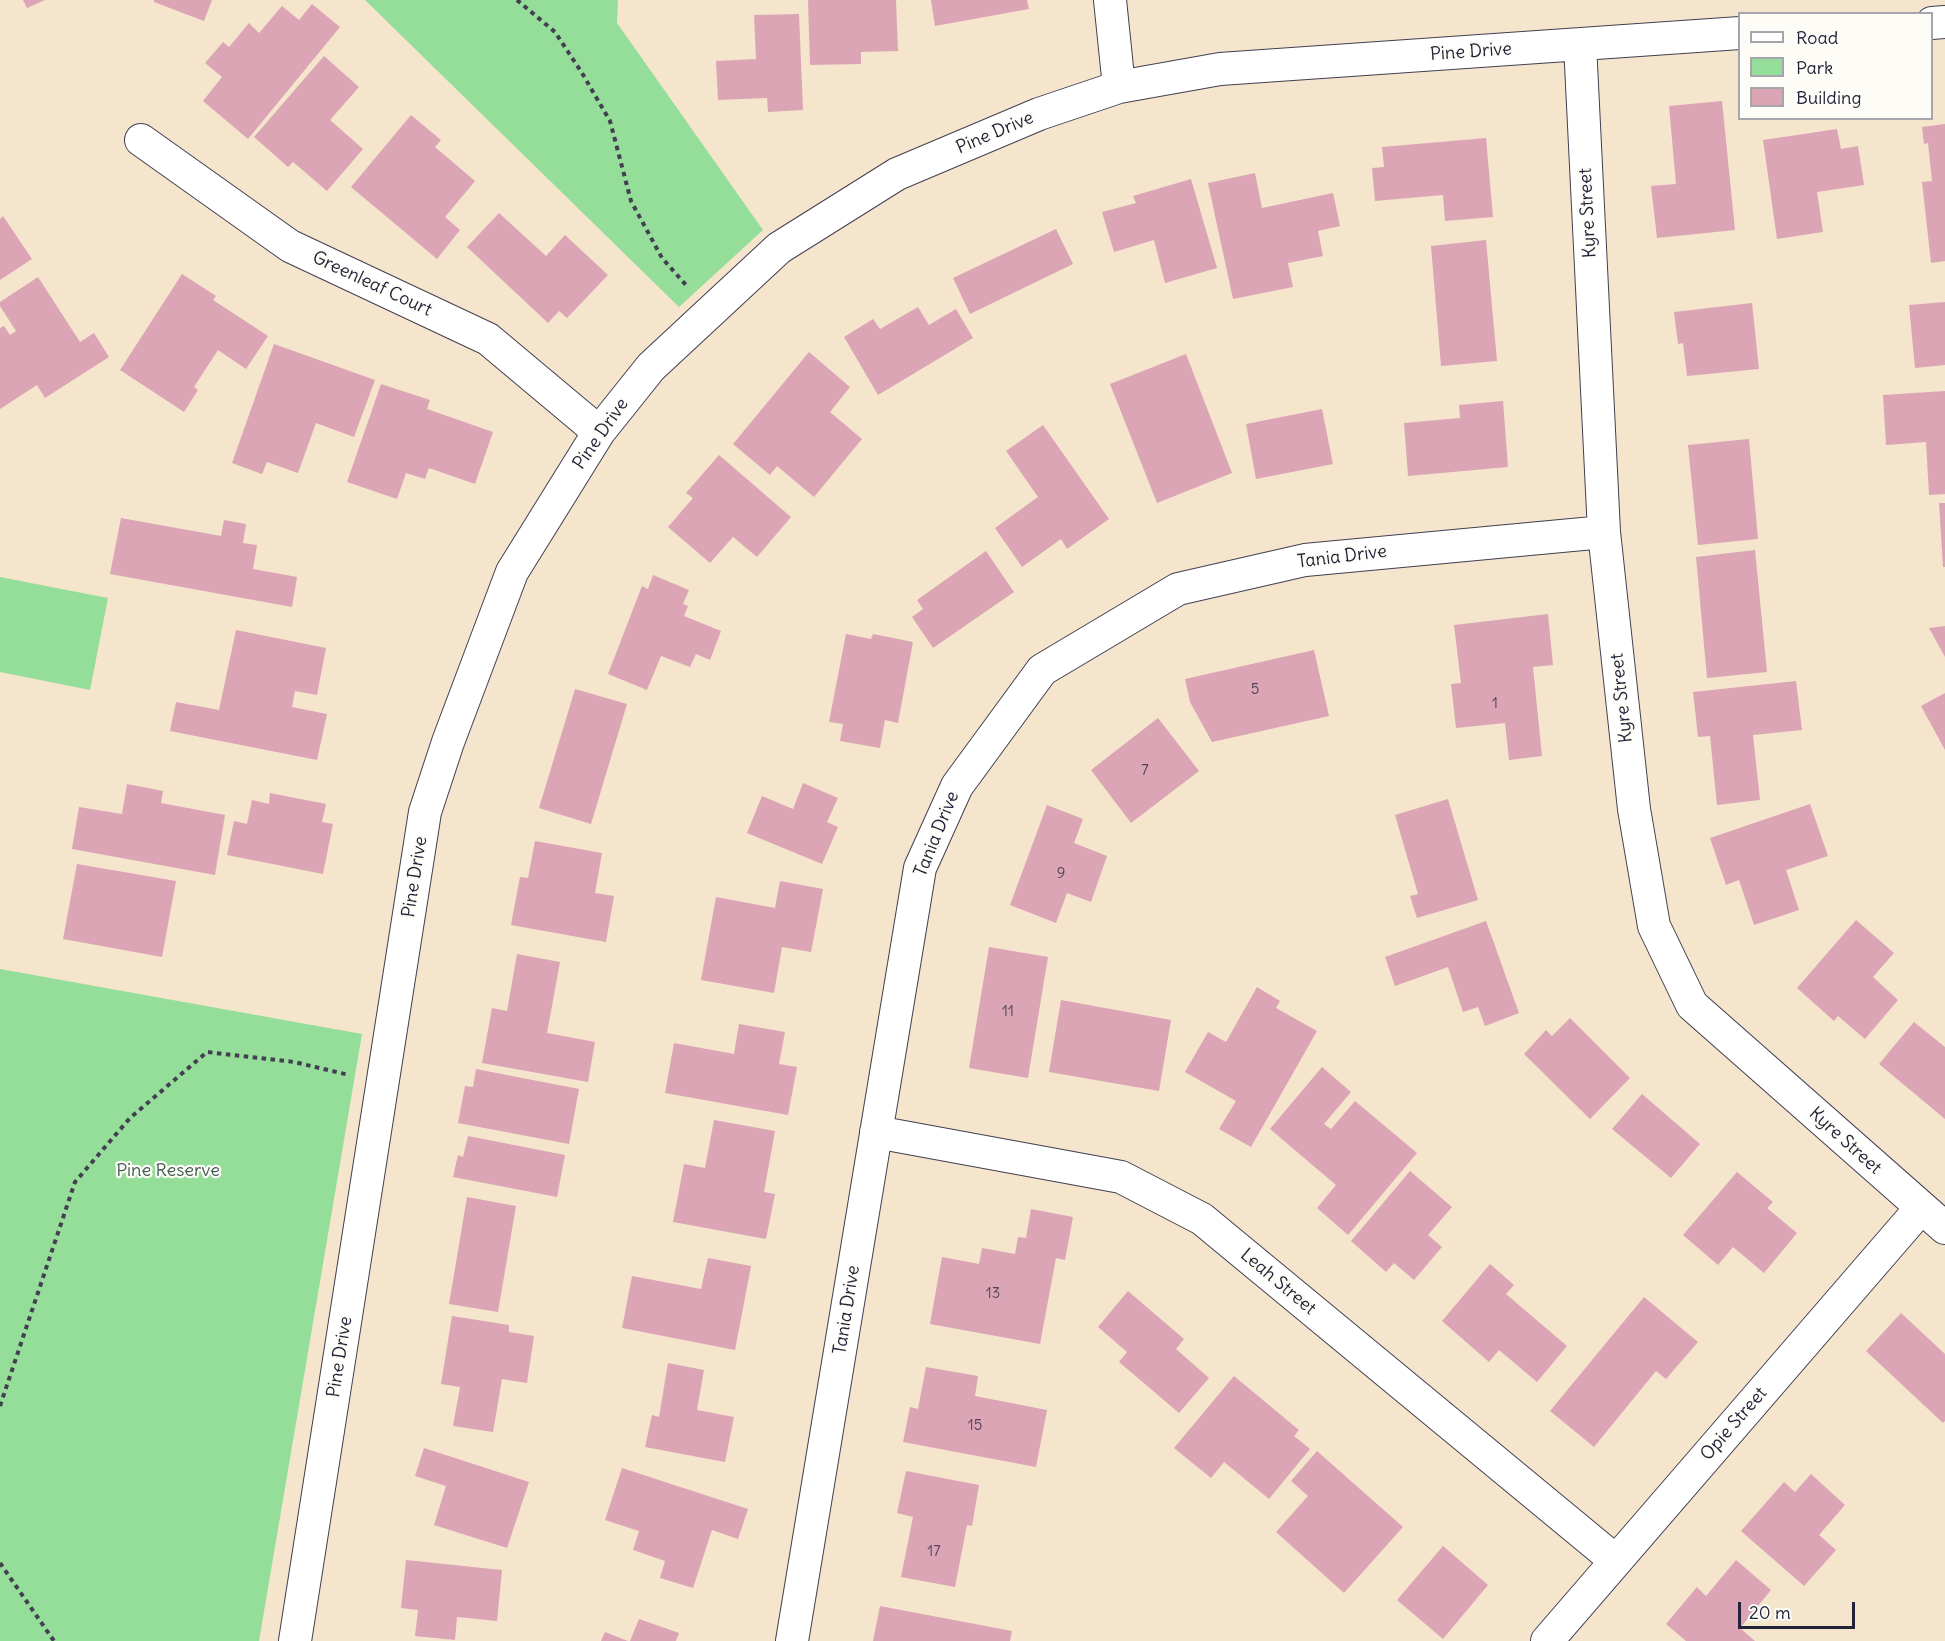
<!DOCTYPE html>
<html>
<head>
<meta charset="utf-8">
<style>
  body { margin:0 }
  #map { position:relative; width:1945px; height:1641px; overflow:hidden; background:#f4e5cc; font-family:Delius,sans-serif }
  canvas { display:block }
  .legend { position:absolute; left:1738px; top:12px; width:195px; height:108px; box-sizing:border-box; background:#fdfcf7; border:2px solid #a5a5ac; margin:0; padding:8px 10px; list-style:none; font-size:18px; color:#22223b }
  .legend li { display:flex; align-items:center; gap:12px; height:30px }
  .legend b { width:30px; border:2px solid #a5a5ac }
  .scale { position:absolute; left:1738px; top:1602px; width:117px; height:27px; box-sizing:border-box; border:3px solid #22223b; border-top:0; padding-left:8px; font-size:18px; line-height:21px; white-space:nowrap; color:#22223b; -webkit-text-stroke:4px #fdfcf7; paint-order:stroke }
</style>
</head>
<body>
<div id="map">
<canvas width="1945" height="1641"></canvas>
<ul class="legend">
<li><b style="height:8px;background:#fff"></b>Road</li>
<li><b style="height:16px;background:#95de99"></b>Park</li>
<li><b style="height:16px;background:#dca5b6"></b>Building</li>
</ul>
<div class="scale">20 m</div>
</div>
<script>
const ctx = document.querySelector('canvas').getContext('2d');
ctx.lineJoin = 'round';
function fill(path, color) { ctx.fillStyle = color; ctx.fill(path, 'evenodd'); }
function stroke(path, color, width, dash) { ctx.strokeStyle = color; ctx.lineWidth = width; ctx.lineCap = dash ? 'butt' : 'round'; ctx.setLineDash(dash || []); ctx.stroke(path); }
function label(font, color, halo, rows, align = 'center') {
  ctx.font = font + ' Delius,sans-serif'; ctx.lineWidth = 4.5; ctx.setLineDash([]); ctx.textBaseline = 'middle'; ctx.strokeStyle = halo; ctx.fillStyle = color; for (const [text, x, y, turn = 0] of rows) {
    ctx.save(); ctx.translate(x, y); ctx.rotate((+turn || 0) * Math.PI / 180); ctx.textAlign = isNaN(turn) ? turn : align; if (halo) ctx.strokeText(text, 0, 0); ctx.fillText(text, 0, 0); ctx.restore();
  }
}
const green = new Path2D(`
  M365,0H618L617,23L763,230L679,307Z
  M0,577L108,598L90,690L0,672Z
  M0,969L362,1034L259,1641H0Z`);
const building = new Path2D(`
  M23,0H45L27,8Z
  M154,0H212L204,21L154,2Z
  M808,0H896L898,51L861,52V64L810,65Z
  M931,0H1027L1029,9L935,26Z
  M312,4L340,27L248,139L203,101L222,77L205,63L223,42L229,47L249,23L259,33L282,6L299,20Z
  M799,14L803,110L768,112L767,98L718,100L716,61L756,59L754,15Z
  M324,56L359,87L330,120L363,149L327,191L293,162L288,167L254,137Z
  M1722,101L1735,230L1657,238L1651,186L1676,184L1669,106Z
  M411,115L441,140L435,147L475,181L445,217L460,230L437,259L351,187Z
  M1945,124V261L1931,263L1922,182L1932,181L1928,143L1924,144L1922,127Z
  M1837,129L1841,149L1858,146L1864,185L1817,192L1823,232L1777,239L1763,140Z
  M1486,138L1493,217L1445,221L1443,195L1375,201L1372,168L1384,167L1382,147Z
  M1255,173L1262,208L1333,193L1340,226L1318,231L1323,256L1288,263L1293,287L1233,299L1208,183Z
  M1191,179L1217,268L1165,283L1154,240L1114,252L1102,212L1136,203L1133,196Z
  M499,213L546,256L565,235L608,275L567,318L559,311L548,323L467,247Z
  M3,216L32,259L0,280V219Z
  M1056,229L1073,264L970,314L953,278Z
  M1486,240L1497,361L1441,366L1431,246Z
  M182,274L216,296L213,300L268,336L246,369L218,350L194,387L198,390L184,412L120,370Z
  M38,277L80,342L94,333L109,357L45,398L37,385L0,409V328L4,326L10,335L16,331L0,306V302Z
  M1945,302V365L1915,368L1909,305Z
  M1752,303L1759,369L1687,376L1683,343L1678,344L1674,312Z
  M918,307L929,325L956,309L973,338L878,395L844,337L873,319L880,329Z
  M274,344L375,380L354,437L316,423L298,473L267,462L262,474L232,463Z
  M809,352L850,387L830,412L862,439L814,497L777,466L770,475L733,444Z
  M1186,354L1232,473L1157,503L1110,384Z
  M381,384L430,400L427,409L493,432L475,484L429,468L425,479L406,473L397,499L347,482Z
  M1945,391V494L1929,495L1926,442L1886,445L1883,395Z
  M1503,401L1508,467L1408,476L1404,423L1460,418L1459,405Z
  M1322,409L1333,464L1256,479L1246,424Z
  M1043,425L1109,519L1067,549L1061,539L1022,567L995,528L1038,497L1006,451Z
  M1749,439L1758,539L1698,545L1688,445Z
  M719,455L791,517L757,557L733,537L710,563L668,527L693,498L686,493Z
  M1939,503H1945V567H1943Z
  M121,518L221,536L224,520L246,524L243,543L257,545L253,569L297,577L292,607L110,574Z
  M1755,550L1767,672L1707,678L1696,557Z
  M986,551L1014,592L933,648L912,617L923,609L917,600Z
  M653,575L689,590L683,604L688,606L684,616L721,631L710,660L696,654L690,667L661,656L647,690L608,674L642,586L648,589Z
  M1548,614L1553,665L1533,667L1542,756L1509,760L1505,723L1456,728L1451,684L1461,683L1454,625Z
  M1945,626V657L1929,628Z
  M236,630L326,648L317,695L295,691L292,707L327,714L317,760L170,731L176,702L219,710Z
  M846,634L871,639L873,634L913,642L898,723L885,720L880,748L840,741L843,724L829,722Z
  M1314,650L1329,716L1212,742L1190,702L1185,679Z
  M1796,681L1802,730L1753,735L1760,800L1717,805L1710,736L1698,737L1693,692Z
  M575,689L627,704L591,824L539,808Z
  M1945,693V750L1921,706Z
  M1158,718L1199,771L1131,823L1091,770Z
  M803,783L838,798L827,822L838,827L822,864L747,833L762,796L793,809Z
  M127,784L163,791L161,803L225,815L215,875L72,849L79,807L122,814Z
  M270,793L326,804L322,822L333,824L323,874L227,855L234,821L247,824L252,800L269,804Z
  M1448,799L1478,900L1417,918L1410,896L1418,894L1395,815Z
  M1810,804L1828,856L1786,870L1799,910L1754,925L1739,880L1726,885L1710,838Z
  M1047,805L1083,819L1074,843L1107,856L1091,902L1067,893L1056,923L1010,905Z
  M535,841L602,853L595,893L614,896L606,942L511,925L520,877L528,878Z
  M77,864L176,881L162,957L63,939Z
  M780,881L823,889L811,952L782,947L774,993L701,980L716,897L775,908Z
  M1856,920L1894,953L1873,977L1898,1000L1865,1039L1838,1016L1834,1021L1797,988Z
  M1486,921L1519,1013L1485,1026L1478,1007L1463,1012L1448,967L1395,986L1385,957Z
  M989,947L1048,957L1028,1078L969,1068Z
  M517,954L560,962L547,1033L595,1042L588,1082L482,1063L492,1008L507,1011Z
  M1257,987L1280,1001L1276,1008L1317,1031L1251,1147L1219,1129L1236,1101L1185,1072L1208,1032L1226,1042Z
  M1061,1000L1171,1020L1159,1091L1049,1072Z
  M1570,1018L1630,1078L1590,1119L1524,1054L1546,1030L1552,1036Z
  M1914,1022L1945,1047V1119L1879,1064Z
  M739,1024L785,1032L779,1064L797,1067L788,1115L665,1093L674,1043L734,1054Z
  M1322,1067L1351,1092L1324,1124L1331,1129L1355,1101L1417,1153L1348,1235L1317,1208L1336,1185L1270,1129Z
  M476,1069L579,1089L569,1144L458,1123L465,1086L473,1087Z
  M1642,1094L1700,1144L1671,1178L1612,1129Z
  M714,1120L775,1131L764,1192L775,1194L766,1239L673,1222L684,1164L705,1168Z
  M468,1136L565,1155L557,1197L453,1177L458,1155L463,1157Z
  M1410,1171L1452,1207L1428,1235L1442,1247L1414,1280L1394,1263L1386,1272L1351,1241Z
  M1737,1172L1773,1202L1767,1208L1797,1233L1764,1273L1733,1247L1718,1265L1683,1235Z
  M467,1197L516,1206L498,1312L449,1304Z
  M1031,1209L1073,1217L1065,1260L1056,1258L1040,1344L930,1324L942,1257L979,1264L982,1248L1015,1254L1018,1237L1026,1238Z
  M708,1258L751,1266L735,1350L622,1328L632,1276L701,1289Z
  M1490,1264L1514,1285L1506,1294L1567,1346L1537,1382L1499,1350L1489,1362L1442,1321Z
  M1128,1291L1184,1339L1176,1349L1209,1378L1179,1413L1119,1362L1127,1352L1098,1327Z
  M1644,1297L1698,1342L1666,1379L1656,1371L1594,1447L1550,1411Z
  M1901,1313L1945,1354V1421L1943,1423L1866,1351Z
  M452,1316L509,1325V1332L534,1336L527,1383L502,1379L493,1432L453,1426L460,1387L441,1384Z
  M668,1363L704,1370L697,1410L734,1417L725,1462L645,1447L652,1415L659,1417Z
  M926,1367L978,1376L975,1396L1047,1410L1036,1467L903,1442L910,1407L918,1409Z
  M1234,1376L1299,1430L1294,1436L1310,1449L1269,1499L1224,1462L1211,1478L1174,1448Z
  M424,1448L529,1482L507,1548L434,1525L446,1486L415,1476Z
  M1317,1451L1403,1527L1344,1593L1276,1532L1308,1496L1291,1481Z
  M622,1468L748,1509L738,1539L712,1530L693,1588L660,1578L665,1561L633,1550L639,1531L605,1520Z
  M906,1471L979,1485L972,1526L967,1525L955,1587L901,1577L913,1517L897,1513Z
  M1811,1474L1845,1505L1819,1535L1836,1550L1804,1586L1741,1531L1784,1482L1795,1492Z
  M1443,1546L1488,1585L1443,1639L1397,1600Z
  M406,1560L502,1570L497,1621L457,1617L455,1640L415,1636L418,1610L401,1608Z
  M1736,1560L1771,1590L1740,1628L1755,1641H1686L1666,1624L1697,1587L1706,1596Z
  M880,1606L1012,1631L1010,1641H873Z
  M639,1619L679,1633L676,1641H630Z
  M605,1632L628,1641H601Z`);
const path = new Path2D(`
  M517,0L555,32L582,73L610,121L631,201L662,258L686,285
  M0,1406L75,1182L130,1118L207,1052L294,1062L349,1075
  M0,1563L54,1641`);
const street = new Path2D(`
  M1110,0L1119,87
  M1932,23L1945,22
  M1580,44L1604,532L1634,809L1654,926L1692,1005L1945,1228
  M141,140L290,246L488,339L599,432
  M876,1132L1121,1177L1202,1219L1616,1561
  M295,1641L425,812L448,742L512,572L599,432L651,367L779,248L897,174L1039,114L1119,87L1220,69L1740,33
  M792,1641L920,868L957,786L1042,670L1178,589L1305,560L1604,532
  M1547,1641L1921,1208`);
const numberNames = [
  ["5",1255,690],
  ["1",1495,704],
  ["7",1145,771],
  ["9",1061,874],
  ["11",1008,1012],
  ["13",993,1294],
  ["15",975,1426],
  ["17",934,1552]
];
const streetNames = [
  ["Pine Drive",1471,52,-4],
  ["Pine Drive",995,133,-23],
  ["Kyre Street",1588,213,-93],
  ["Greenleaf Court",372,284,25],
  ["Pine Drive",601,434,-55],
  ["Tania Drive",1342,557,-7],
  ["Kyre Street",1622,698,-96],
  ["Tania Drive",937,834,-68],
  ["Pine Drive",415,877,-81],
  ["Kyre Street",1845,1141,42],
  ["Leah Street",1278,1282,40],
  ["Tania Drive",847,1310,-81],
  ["Pine Drive",340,1357,-81],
  ["Opie Street",1734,1424,-49]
];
const parkNames = [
  ["Pine Reserve",168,1171]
];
fill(green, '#95de99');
fill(building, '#dca5b6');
stroke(street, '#423f51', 34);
stroke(path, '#423f51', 4, [4.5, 4.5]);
stroke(street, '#fff', 32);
label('15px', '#50435a', null, numberNames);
label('18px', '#22223b', '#fdfcf7', streetNames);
label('18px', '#445a57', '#fdfcf7', parkNames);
</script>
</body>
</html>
